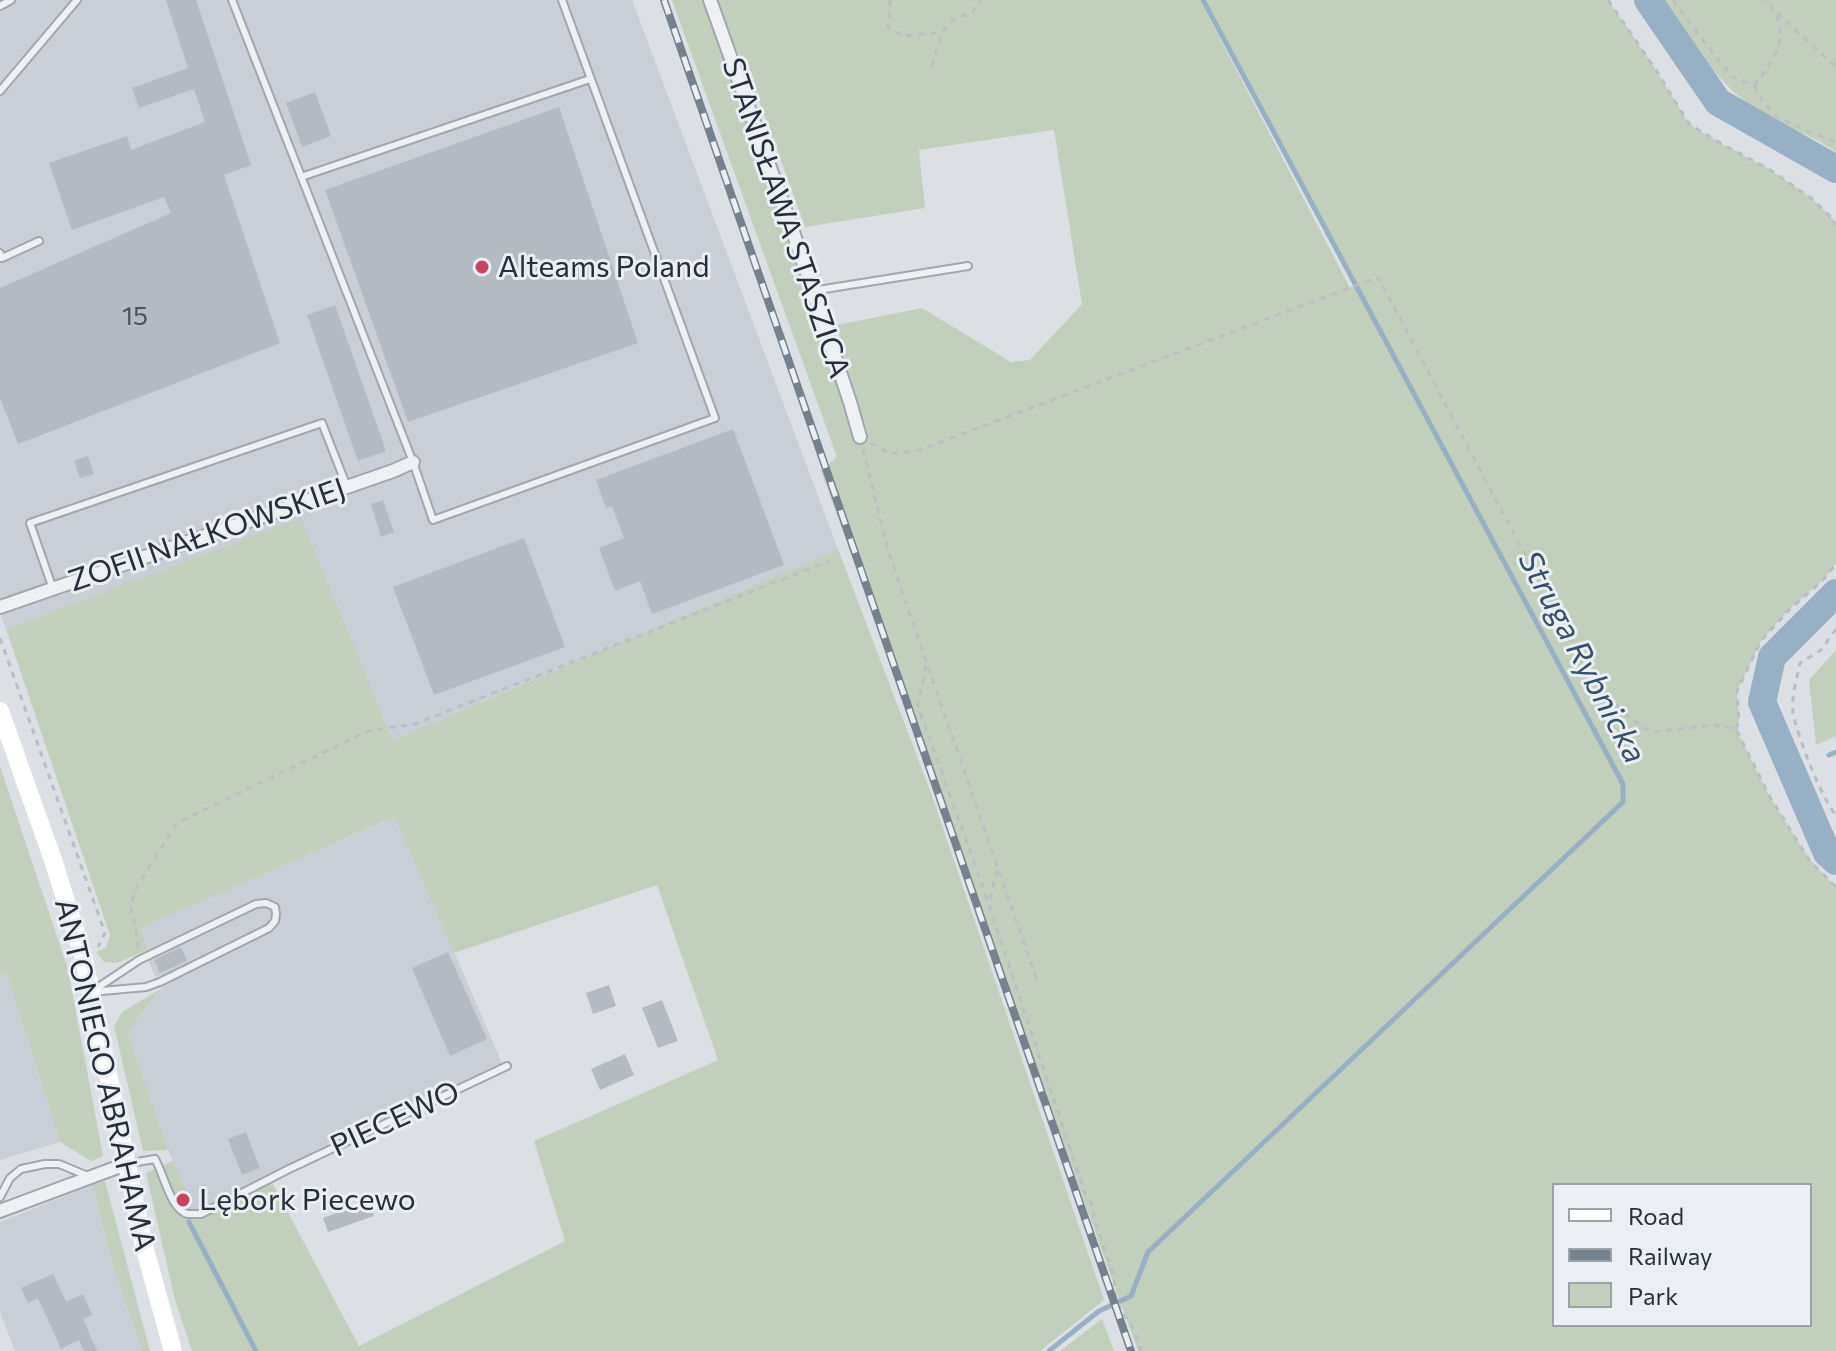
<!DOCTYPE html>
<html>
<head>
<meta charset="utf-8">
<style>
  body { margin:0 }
  #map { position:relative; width:1836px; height:1351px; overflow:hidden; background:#dce0e5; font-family:Commissioner,sans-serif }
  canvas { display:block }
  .legend { position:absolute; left:1552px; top:1183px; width:260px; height:144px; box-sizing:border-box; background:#ebeff3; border:2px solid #9ca2a9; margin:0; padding:10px 14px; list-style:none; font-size:24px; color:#262f3b }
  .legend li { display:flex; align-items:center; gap:16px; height:40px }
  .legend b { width:40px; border:2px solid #9ca2a9 }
</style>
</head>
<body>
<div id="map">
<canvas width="1836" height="1351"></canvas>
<ul class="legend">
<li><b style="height:10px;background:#fff"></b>Road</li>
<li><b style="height:10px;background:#76818e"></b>Railway</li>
<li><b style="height:22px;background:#c3cfbd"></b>Park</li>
</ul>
</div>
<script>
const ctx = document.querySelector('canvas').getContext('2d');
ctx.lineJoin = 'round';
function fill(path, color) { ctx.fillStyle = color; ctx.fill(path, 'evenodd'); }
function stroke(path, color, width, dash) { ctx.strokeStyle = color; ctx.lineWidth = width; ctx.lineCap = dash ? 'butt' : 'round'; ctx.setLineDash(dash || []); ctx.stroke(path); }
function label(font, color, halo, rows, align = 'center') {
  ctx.font = font + ' Commissioner,sans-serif'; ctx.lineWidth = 6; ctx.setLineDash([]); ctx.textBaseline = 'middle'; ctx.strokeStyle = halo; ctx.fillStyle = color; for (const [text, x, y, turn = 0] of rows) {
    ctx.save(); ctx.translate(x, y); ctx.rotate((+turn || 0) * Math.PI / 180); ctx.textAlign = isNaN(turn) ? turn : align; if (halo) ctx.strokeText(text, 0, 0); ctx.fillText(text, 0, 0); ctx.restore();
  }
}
const built = new Path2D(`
  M0,0H632L838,549L393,740L301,519L6,629L0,613Z
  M396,817L502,1063L195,1210L168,1150L128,1032L161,989L149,962L148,950L139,928Z
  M7,973L60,1142L0,1160V975Z
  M92,1185L114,1271L142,1351H15L0,1312V1222Z`);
const green = new Path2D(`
  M672,0H710L858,426L837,325L922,308L1011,362L1030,360L1082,304L1054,130L919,150L925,208L805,227L761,106L715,0H1200L1350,288L1356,284L1203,0H1608L1656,70L1689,124L1722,144L1769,169L1811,198L1833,219L1836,226V564L1822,581L1789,609L1761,641L1737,691L1739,721L1736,729L1770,797L1809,859L1836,887V1351H1138L821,471L837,457ZM1554,1185H1810V1325H1554Z
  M1663,0H1836V152C1815,136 1788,129 1765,115C1719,88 1692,43 1663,0Z
  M301,518L393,740L838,549L931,793L1104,1300L1040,1351H192L175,1300L146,1173L173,1161L195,1209L268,1175L359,1346L565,1241L534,1141L718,1060L657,885L454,953L395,817L140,928L148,950L117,963L104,962L96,952L106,948L110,935L6,629Z
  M1836,650V736L1816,745L1809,680Z
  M0,766L68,969L103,1156L91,1161L60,1142L7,974L0,975Z
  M161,989L128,1032L168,1150L143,1151L114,1026L122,1012Z
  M105,1181L150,1351H142L114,1271L92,1185Z
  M1102,1319L1114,1351H1060Z`);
const stream = new Path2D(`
  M1829,755L1836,752
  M189,1222L256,1351
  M1049,1351L1099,1311L1131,1296L1148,1252L1623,802V784L1203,0`);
const river = new Path2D(`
  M1648,0L1718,102L1836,169
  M1836,593L1772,657L1762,702L1827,853L1836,861`);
const building = new Path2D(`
  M166,0H196L251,165L224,175L280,343L18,444L0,398V288L171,213L164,197L72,230L49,163L127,136L131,150L205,122L194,89L139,108L132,88L188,68Z
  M315,92L331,136L302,147L286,103Z
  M559,107L638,343L408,422L325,190Z
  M335,305L386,451L358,461L307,315Z
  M733,429L784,565L652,614L640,581L615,591L599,548L624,538L612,506L606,508L596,480Z
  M88,456L94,474L80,478L74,461Z
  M383,500L394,532L381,537L371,504Z
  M524,538L565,647L434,695L393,587Z
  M181,947L187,961L160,973L154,960Z
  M448,952L487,1039L450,1056L412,968Z
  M609,985L616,1006L593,1014L586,993Z
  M662,1000L678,1041L658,1048L642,1008Z
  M625,1054L634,1075L600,1090L591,1069Z
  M246,1132L260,1168L242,1175L228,1139Z
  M369,1201L374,1216L328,1232L323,1218Z
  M53,1274L66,1302L83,1294L92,1315L83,1319L97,1351H84L79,1340L61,1349L38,1298L28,1303L21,1288Z`);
const path = new Path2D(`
  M890,0L888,27L903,36L941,32
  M1608,0L1656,70L1689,124L1722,144L1769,169L1811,198L1833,219L1836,226
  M1673,0L1707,46L1733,77L1754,86L1764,103L1776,116L1805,130L1836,142
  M1777,13L1836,67
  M932,66C940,39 941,20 972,13L981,0
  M1754,86C1776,57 1795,32 1765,0
  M871,443L890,454L917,451L1378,277L1583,664L1625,714L1651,732L1714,725L1736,729L1770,797L1809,860L1836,887
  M863,449L888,551L1038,984
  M1836,629L1821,650L1800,663C1797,678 1791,697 1793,712C1796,733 1822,800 1836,815
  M0,638L105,933L98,947
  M926,666L918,706L988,901
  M1736,729L1739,721L1737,691L1761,641L1789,610L1822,581L1836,564
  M997,870L989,905L1085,1193L1093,1206L1094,1218L1115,1279C1111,1296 1123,1314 1132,1326C1136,1333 1138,1343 1141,1351
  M138,948L135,925L130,906L137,886L177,823L368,731L415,724L829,561`);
const lane = new Path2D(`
  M232,0L413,462L433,520L715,418L562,0
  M0,6L11,0
  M0,91L77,0
  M301,177L590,79
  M0,253L2,258L39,241
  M812,291L968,266
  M53,589L30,523L322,423L347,487
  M266,903L275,907L276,914L275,921L269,928L160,982L146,987L91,992L139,960L256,904Z
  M131,1163L155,1159C163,1172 171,1211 188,1214C188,1214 200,1214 201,1214L287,1170L507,1066
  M0,1197L10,1178L21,1169L45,1164H59L88,1176`);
const street = new Path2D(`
  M710,0L792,229L850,402L860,437
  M0,607L393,471L413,462
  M0,1211L126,1164`);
const secondary = new Path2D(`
  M0,711L53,860L83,955L144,1246L173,1351`);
const rail = new Path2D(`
  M664,0L1131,1351`);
const markers = [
  [482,267,8,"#c64561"],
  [183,1200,8,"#c64561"]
];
const numberNames = [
  ["15",135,316]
];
const streetNames = [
  ["STANISŁAWA STASZICA",786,218,71],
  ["ZOFII NAŁKOWSKIEJ",207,535,-19],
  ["ANTONIEGO ABRAHAMA",105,1075,77],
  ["PIECEWO",395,1119,-25]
];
const poiNames = [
  ["Alteams Poland",498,267],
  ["Lębork Piecewo",199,1200]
];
const waterNames = [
  ["Struga Rybnicka",1582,657,62]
];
fill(built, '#cacfd7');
fill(green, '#c3cfbd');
stroke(stream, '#98b0c4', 5);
stroke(river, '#98b0c4', 28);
fill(building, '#b3bac2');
stroke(lane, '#a2a7af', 10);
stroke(street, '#a2a7af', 16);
stroke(path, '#babec4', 3, [6, 6]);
stroke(lane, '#eef0f4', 6);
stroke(street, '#eef0f4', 12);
stroke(secondary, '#fff', 18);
stroke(rail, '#76818e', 8);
stroke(rail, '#ebeff3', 5, [15]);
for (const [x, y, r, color] of markers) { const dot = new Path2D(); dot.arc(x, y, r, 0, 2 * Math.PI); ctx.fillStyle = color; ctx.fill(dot); stroke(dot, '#ebeff3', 3); }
label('26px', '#49525d', null, numberNames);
label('30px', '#262f3b', '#ebeff3', streetNames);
label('30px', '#262f3b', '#ebeff3', poiNames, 'left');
label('italic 32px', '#33506c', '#ebeff3', waterNames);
</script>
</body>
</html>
